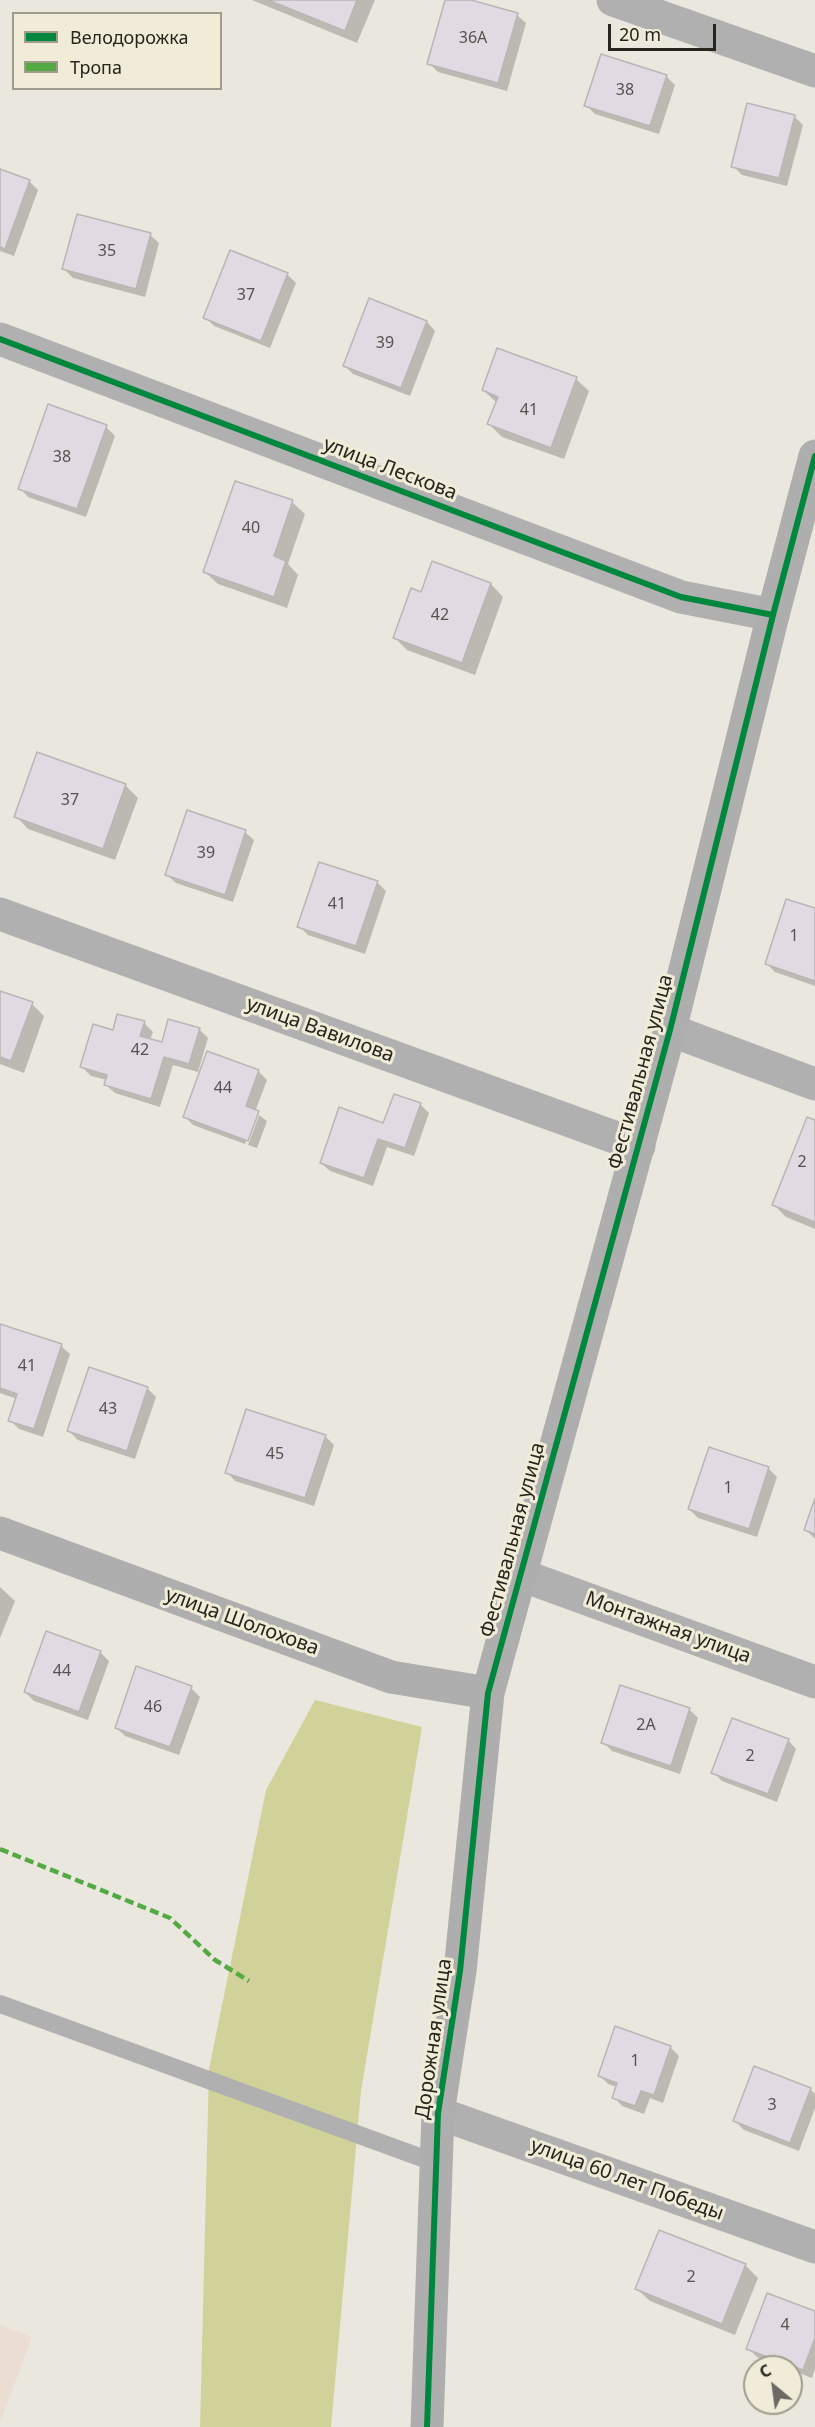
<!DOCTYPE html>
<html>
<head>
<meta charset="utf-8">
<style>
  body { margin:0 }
  #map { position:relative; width:815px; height:2427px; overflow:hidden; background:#eae8de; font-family:"Noto Sans",sans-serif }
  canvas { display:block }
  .legend { position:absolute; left:12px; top:12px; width:210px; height:78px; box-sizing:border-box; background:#f0ecd8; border:2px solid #9f9c8e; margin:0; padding:8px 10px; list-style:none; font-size:18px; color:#26251e }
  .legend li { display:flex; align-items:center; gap:12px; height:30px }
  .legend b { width:30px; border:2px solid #9f9c8e }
  .north { position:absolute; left:743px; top:2355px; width:60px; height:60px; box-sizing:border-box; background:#f0ecd8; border:2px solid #9f9c8e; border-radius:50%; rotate:331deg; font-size:16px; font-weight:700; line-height:24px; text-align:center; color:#26251e }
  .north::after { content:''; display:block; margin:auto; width:21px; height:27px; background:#6b6961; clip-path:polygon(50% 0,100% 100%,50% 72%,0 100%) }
  .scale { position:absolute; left:608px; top:24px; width:108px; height:27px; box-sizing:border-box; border:3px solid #26251e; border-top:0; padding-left:8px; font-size:18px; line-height:21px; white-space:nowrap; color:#26251e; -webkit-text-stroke:4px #f0ecd8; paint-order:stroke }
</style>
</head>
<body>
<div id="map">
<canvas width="815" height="2427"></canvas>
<ul class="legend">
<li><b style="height:8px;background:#00873e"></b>Велодорожка</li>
<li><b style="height:8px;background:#53aa43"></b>Тропа</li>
</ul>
<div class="north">С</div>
<div class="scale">20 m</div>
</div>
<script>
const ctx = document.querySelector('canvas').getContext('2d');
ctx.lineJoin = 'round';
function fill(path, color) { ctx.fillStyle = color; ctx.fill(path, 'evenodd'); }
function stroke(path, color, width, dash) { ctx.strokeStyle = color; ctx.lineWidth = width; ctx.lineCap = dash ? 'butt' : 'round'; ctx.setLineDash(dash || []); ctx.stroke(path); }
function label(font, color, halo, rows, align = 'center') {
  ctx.font = font + ' "Noto Sans",sans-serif'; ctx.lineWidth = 6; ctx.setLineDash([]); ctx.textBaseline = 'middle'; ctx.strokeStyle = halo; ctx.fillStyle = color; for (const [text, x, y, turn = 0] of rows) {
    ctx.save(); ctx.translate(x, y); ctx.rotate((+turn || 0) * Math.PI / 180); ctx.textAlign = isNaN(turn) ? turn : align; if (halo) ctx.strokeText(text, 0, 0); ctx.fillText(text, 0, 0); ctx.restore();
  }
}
const education = new Path2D(`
  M0,2325L32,2337L0,2423Z`);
const forest = new Path2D(`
  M315,1700L422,1727L361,2091L331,2427H200L209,2069L266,1790Z`);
const shadow = new Path2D(`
  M252,0H375L357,43Z
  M447,0H465L517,15L526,23L507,91L438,72L429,63Z
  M666,76L675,85L659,134L595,114L586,105Z
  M794,116L803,125L787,186L742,175L733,166Z
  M0,171L30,182L38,190L14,256L0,251Z
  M150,235L159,243L145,297L73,278L64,269Z
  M287,274L296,283L270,348L214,326L205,317Z
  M427,322L435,331L410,396L353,374L344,365Z
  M576,379L589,391L564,459L502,437L489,424L497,403L483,390Z
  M106,427L115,436L86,517L28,497L20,488Z
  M292,502L305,514L288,564L298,575L287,608L218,584L205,572Z
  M491,584L503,597L475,675L407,650L394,637L422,594Z
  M125,785L138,798L115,860L28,829L16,816Z
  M245,832L254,840L233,902L176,883L167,875Z
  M377,882L386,891L365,954L308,935L299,926Z
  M815,910V986L775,972L766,963Z
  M0,992L32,1004L44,1016L24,1073L0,1064Z
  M144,1023L153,1032L150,1040L163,1044L199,1029L208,1038L198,1072L173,1065L160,1107L115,1093L106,1085L107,1080L91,1076L82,1067L114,1032Z
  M258,1071L267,1080L255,1112L267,1121L257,1148L248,1145L259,1115H256L245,1144L193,1125L185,1117Z
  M420,1104L429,1113L414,1156L387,1147L373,1186L330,1171L321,1163Z
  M815,1122V1229L786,1217L773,1204Z
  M0,1326L61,1346L70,1354L43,1437L19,1429L10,1420L17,1399L0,1393Z
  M147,1388L156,1397L135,1459L78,1440L69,1431Z
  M325,1436L334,1445L314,1506L235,1481L227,1472Z
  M768,1468L777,1477L757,1537L698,1518L689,1509Z
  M815,1503V1539L806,1530Z
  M0,1587L15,1601L0,1638Z
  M100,1652L109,1661L88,1720L34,1701L25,1692Z
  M191,1688L200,1697L179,1755L125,1736L116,1727Z
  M689,1709L698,1718L680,1774L612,1751L603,1742Z
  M788,1740L796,1749L777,1802L722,1781L713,1772Z
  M616,2028L671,2048L679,2056L663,2103L650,2098L644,2114L622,2106L614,2097L617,2087L608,2084L600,2076Z
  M810,2089L815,2094V2108L799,2151L744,2130L735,2121Z
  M745,2265L758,2278L735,2335L650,2301L637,2289Z
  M815,2313V2369L812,2378L791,2370V2367H783L757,2357L748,2348Z`);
const building = new Path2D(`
  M268,0H357L345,31Z
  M445,0H471L518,13L498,83L427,64Z
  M601,54L667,75L650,126L584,106Z
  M747,103L795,115L779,178L731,167Z
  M0,169L30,180L5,249L0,247Z
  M77,214L151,233L136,289L62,269Z
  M230,250L288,273L261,341L203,318Z
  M369,298L427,321L401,388L343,366Z
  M497,348L577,377L551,448L487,424L498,397L482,390Z
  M48,404L107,425L77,509L18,489Z
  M235,481L293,500L274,556L286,561L274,597L203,572Z
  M432,561L491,583L462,663L393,638L411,588L421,592Z
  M37,752L126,784L103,849L14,817Z
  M187,810L246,830L225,895L165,875Z
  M319,862L378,881L356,946L297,927Z
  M786,899L815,908V981L765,964Z
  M0,991L33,1002L11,1061L0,1057Z
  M117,1014L145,1021L140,1036L162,1042L168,1019L200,1028L189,1064L164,1057L151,1099L104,1085L107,1075L80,1067L93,1024L113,1030Z
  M207,1051L259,1070L246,1106L259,1111L248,1141L183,1117Z
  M394,1094L421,1103L405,1148L378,1139L364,1178L320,1163L339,1107L383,1123Z
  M807,1117L815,1120V1222L772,1205Z
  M0,1324L62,1344L34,1429L8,1421L17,1394L0,1388Z
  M89,1367L148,1387L127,1451L67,1431Z
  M246,1409L326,1435L305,1498L225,1473Z
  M709,1447L769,1467L749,1529L688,1509Z
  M815,1498V1534L804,1530Z
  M46,1631L101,1651L79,1712L24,1692Z
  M136,1666L192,1686L170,1747L115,1728Z
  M620,1685L690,1708L671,1766L601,1743Z
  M732,1718L789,1739L768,1794L711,1773Z
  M615,2026L671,2046L654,2095L641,2091L635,2106L612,2098L617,2083L598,2076Z
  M754,2066L811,2088L790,2143L733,2121Z
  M659,2230L746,2264L722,2324L635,2289Z
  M767,2293L815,2311V2338L803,2370L746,2349Z`);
const lane = new Path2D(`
  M0,2004L436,2163`);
const street = new Path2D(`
  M613,0L815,71
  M0,339L681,597L773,615
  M0,914L639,1146
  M670,1030L815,1084
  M521,1575L815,1682
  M438,2113L815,2247`);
const secondary = new Path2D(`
  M0,1533L391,1677L488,1693
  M427,2427L438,2113L460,1971L488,1693L670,1030L773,615L815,456`);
const quiet = new Path2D(`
  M0,1849L170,1918L215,1960L249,1981`);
const cycleway = new Path2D(`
  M0,339L681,597L773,615
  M427,2427L438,2113L460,1971L488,1693L670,1030L773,615L815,456`);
const numberNames = [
  ["36А",473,38],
  ["38",625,90],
  ["35",107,251],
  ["37",246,295],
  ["39",385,343],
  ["41",529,410],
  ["38",62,457],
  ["40",251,528],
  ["42",440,615],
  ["37",70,800],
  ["39",206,853],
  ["41",337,904],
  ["1",794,936],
  ["42",140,1050],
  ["44",223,1088],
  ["2",802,1162],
  ["41",27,1366],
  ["43",108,1409],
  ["45",275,1454],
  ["1",728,1488],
  ["44",62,1671],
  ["46",153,1707],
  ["2А",646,1725],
  ["2",750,1756],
  ["1",635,2061],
  ["3",772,2105],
  ["2",691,2277],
  ["4",785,2325]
];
const streetNames = [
  ["улица Лескова",390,469,21],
  ["улица Вавилова",320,1030,20],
  ["Фестивальная улица",641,1072,-75],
  ["Фестивальная улица",513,1540,-75],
  ["улица Шолохова",242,1622,20],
  ["Монтажная улица",668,1628,20],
  ["Дорожная улица",434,2039,-82],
  ["улица 60 лет Победы",627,2180,20]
];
fill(education, '#ebddd2');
fill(forest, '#d0d29a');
fill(shadow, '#0003');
fill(building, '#e1dae2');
stroke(building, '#b8b6b5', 1.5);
stroke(lane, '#b0b0b0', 18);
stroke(street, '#b0b0b0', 33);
stroke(secondary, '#aeaeae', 33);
stroke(quiet, '#53aa43', 4.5, [9, 4.5]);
stroke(cycleway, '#00873e', 6);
label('16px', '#55524f', null, numberNames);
label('20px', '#26251e', '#f0ecd8', streetNames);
</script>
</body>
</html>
